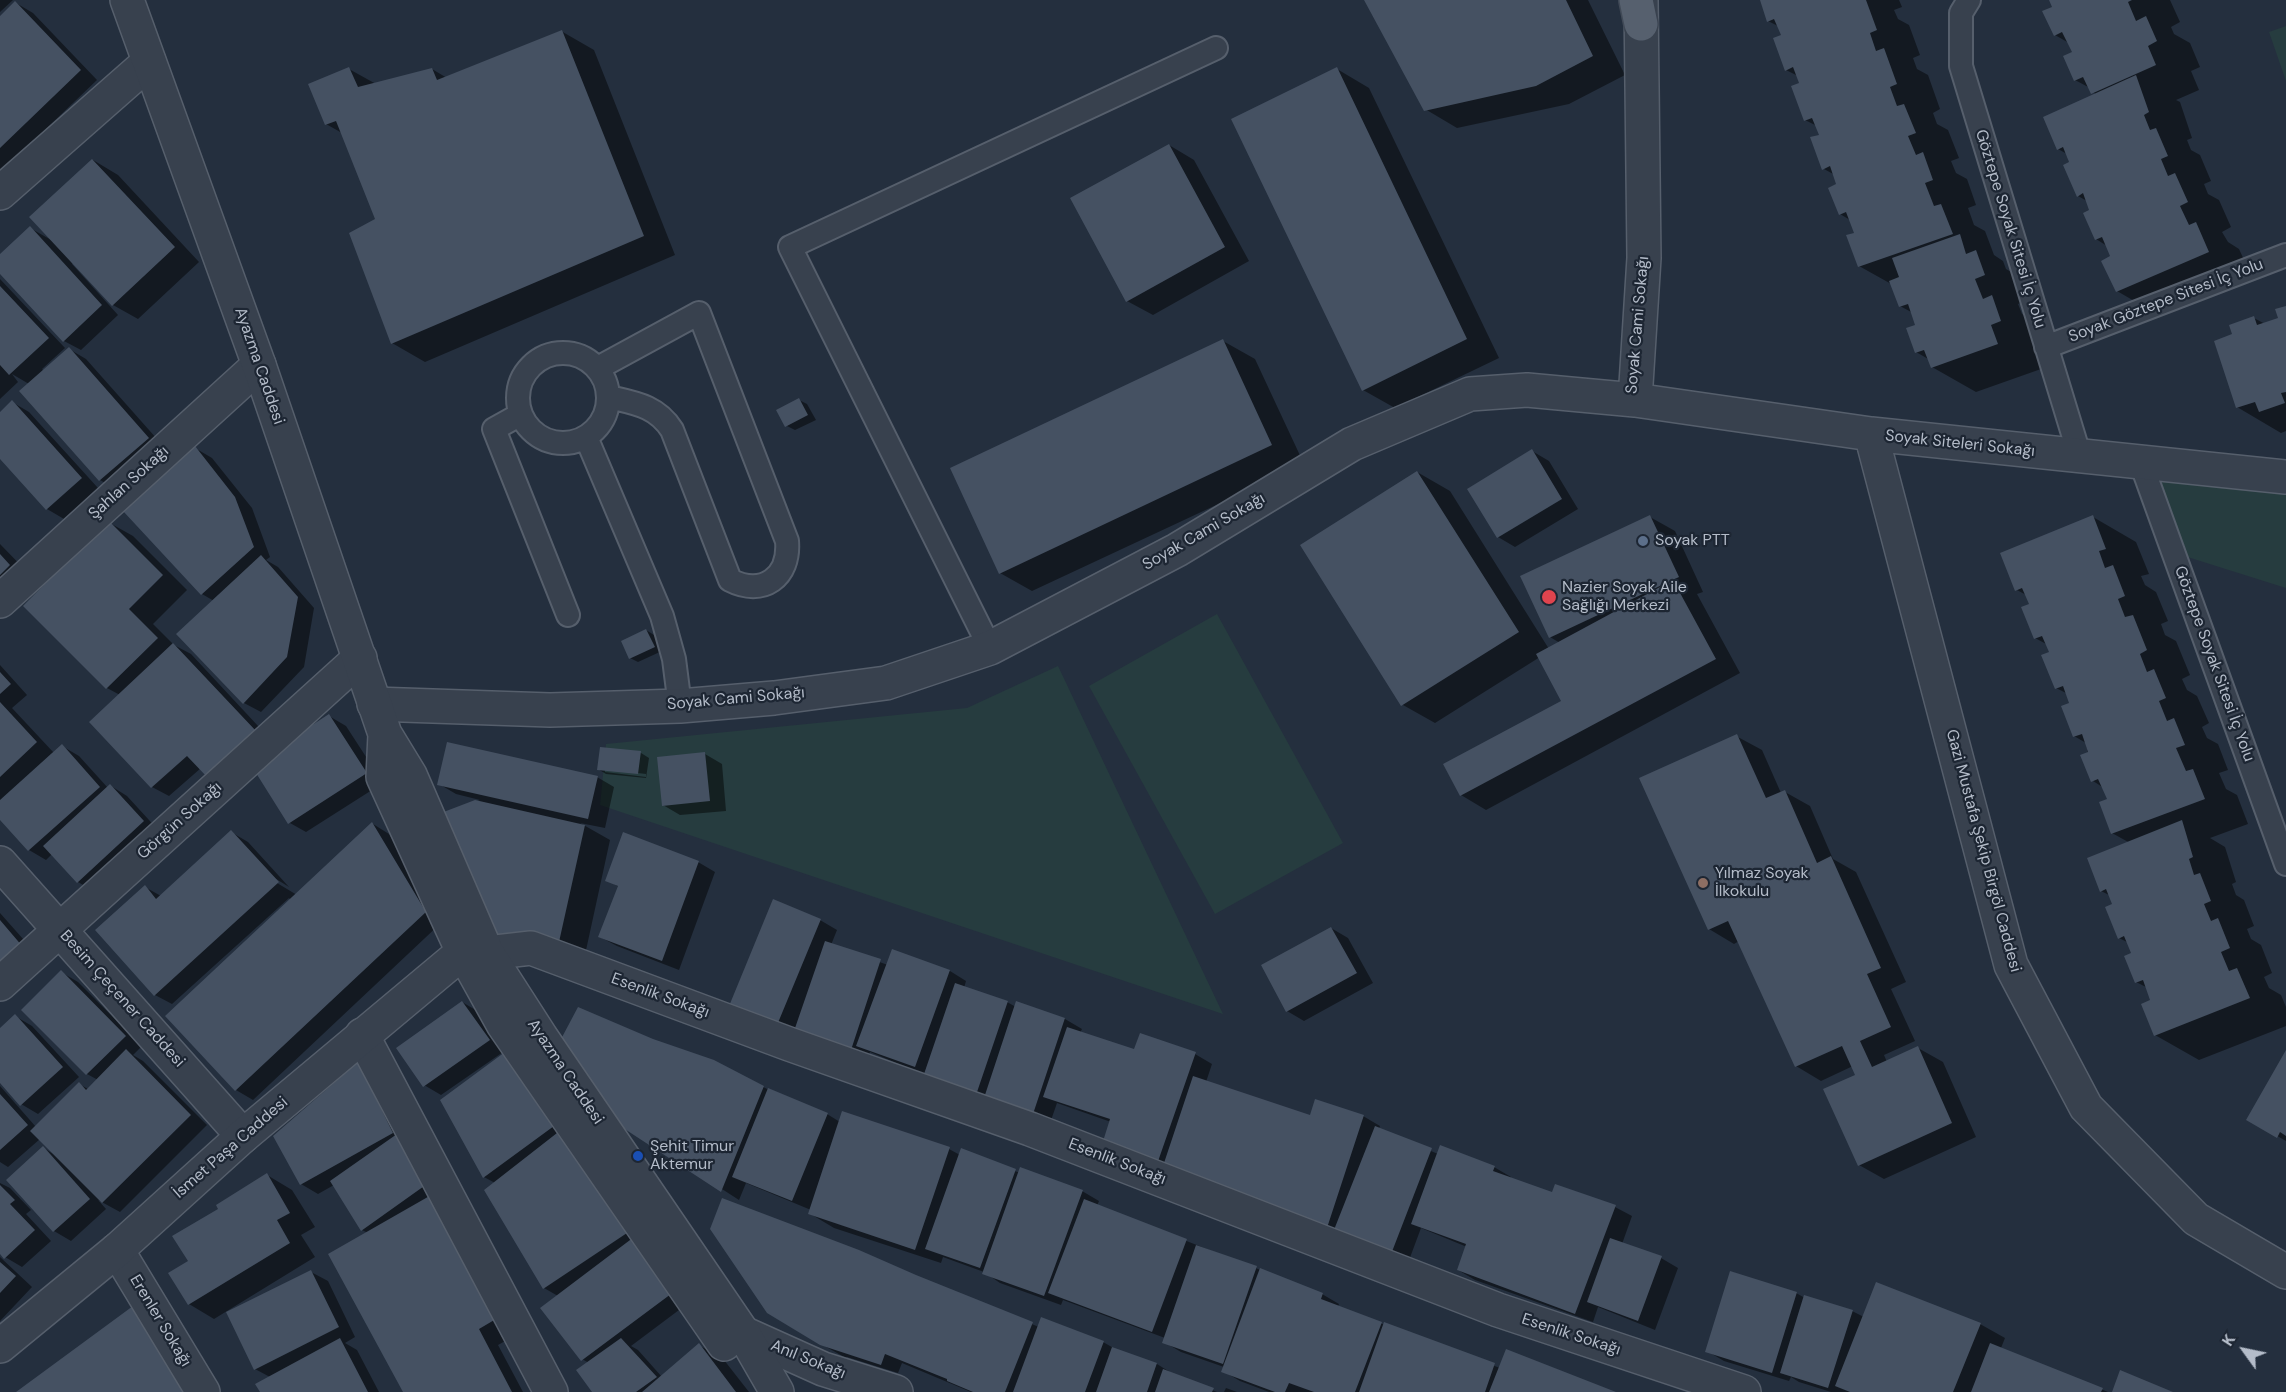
<!DOCTYPE html>
<html>
<head>
<meta charset="utf-8">
<style>
  body { margin:0 }
  #map { position:relative; width:2286px; height:1392px; overflow:hidden; background:#242f3e; font-family:"DM Sans",sans-serif }
  canvas { display:block }
  .north { position:absolute; left:2214px; top:1320px; width:60px; height:60px; -webkit-text-stroke:4px #1d2633; paint-order:stroke; rotate:303deg; font-size:16px; font-weight:700; line-height:24px; text-align:center; color:#b4bcc9 }
  .north::after { content:''; display:block; margin:auto; width:21px; height:27px; background:#b4bcc9; clip-path:polygon(50% 0,100% 100%,50% 72%,0 100%) }
</style>
</head>
<body>
<div id="map">
<canvas width="2286" height="1392"></canvas>
<div class="north">K</div>
</div>
<script>
const ctx = document.querySelector('canvas').getContext('2d');
ctx.lineJoin = 'round';
function fill(path, color) { ctx.fillStyle = color; ctx.fill(path, 'evenodd'); }
function stroke(path, color, width, dash) { ctx.strokeStyle = color; ctx.lineWidth = width; ctx.lineCap = dash ? 'butt' : 'round'; ctx.setLineDash(dash || []); ctx.stroke(path); }
function label(font, color, halo, rows, align = 'center') {
  ctx.font = font + ' "DM Sans",sans-serif'; ctx.lineWidth = 4.5; ctx.setLineDash([]); ctx.textBaseline = 'middle'; ctx.strokeStyle = halo; ctx.fillStyle = color; for (const [text, x, y, turn = 0] of rows) {
    ctx.save(); ctx.translate(x, y); ctx.rotate((+turn || 0) * Math.PI / 180); ctx.textAlign = isNaN(turn) ? turn : align; if (halo) ctx.strokeText(text, 0, 0); ctx.fillText(text, 0, 0); ctx.restore();
  }
}
const green = new Path2D(`
  M2286,26V81L2269,32Z
  M2141,463L2286,477V588L2178,554Z
  M1217,614L1343,843L1215,914L1089,686Z
  M1058,666L1223,1014L600,805L606,744L967,708Z`);
const shadow = new Path2D(`
  M0,0H13L0,12Z
  M1365,0H1588L1625,75L1569,104L1457,128L1425,109Z
  M1761,0H1899L1902,7L1894,10L1898,19L1909,25L1920,55L1913,58L1917,69L1928,75L1940,109L1933,113L1937,124L1948,130L1959,158L1951,161L1956,173L1967,179L1976,205L1968,208L1974,225L1985,231L1994,255L2003,261L2006,269L2020,277L2028,300L2018,304L2022,314L2035,322L2044,346L2034,350L2041,369L1976,392L1932,367L1930,360L1916,352L1917,326L1913,313L1900,306L1893,285L1859,266L1856,233L1850,220L1840,214L1838,185L1835,175L1824,169L1820,136L1817,126L1805,120L1798,76L1786,70L1782,36L1778,26L1768,21Z
  M2050,0H2170L2180,22L2171,27L2174,34L2190,43L2200,67L2191,71L2199,90L2176,100L2180,102L2192,138L2187,140L2191,150L2200,155L2211,181L2204,184L2208,194L2219,200L2231,227L2222,232L2228,242L2239,249L2252,277L2160,316L2117,291L2112,257L2107,246L2096,239L2091,211L2087,201L2078,196L2067,154L2058,149L2096,95L2090,88L2075,80L2074,53L2069,43L2055,35L2044,11L2054,7Z
  M16,3L33,13L97,80L0,173V18Z
  M561,31L594,50L675,255L425,362L392,343L377,220L342,133L326,124L349,69L376,84L432,69L447,78Z
  M1337,69L1369,88L1499,358L1395,408L1363,390Z
  M1169,145L1194,160L1249,261L1153,315L1127,301Z
  M93,160L118,175L199,262L138,319L113,305L74,262L72,264L118,315L81,350L64,341L0,272V256L30,228L53,241Z
  M0,279L65,348L42,369L44,371L69,349L86,359L165,448L117,490L100,480L21,391L29,384L12,374L18,382L0,399Z
  M2286,307V431L2281,433L2237,407L2234,335L2254,318L2265,324L2280,319Z
  M1223,341L1255,359L1304,464L1032,591L1000,573Z
  M799,400L807,404L816,420L795,430L787,426Z
  M12,402L29,412L98,488L64,519L47,509L0,457V414Z
  M195,448L212,458L252,508L270,557L266,560L278,567L314,608L304,667L261,712L244,703L214,601L202,594Z
  M1532,451L1549,461L1578,509L1515,547L1498,537Z
  M1417,472L1450,491L1549,649L1560,643L1550,637L1650,517L1675,531L1703,592L1697,594L1740,673L1486,810L1461,795L1563,702L1540,657L1435,723L1403,705Z
  M2093,517L2136,542L2149,574L2141,576L2145,585L2156,592L2168,621L2161,624L2165,635L2176,641L2190,675L2182,679L2187,690L2197,696L2209,723L2202,727L2207,738L2218,744L2228,770L2219,773L2226,789L2237,795L2248,824L2210,838L2225,847L2236,882L2232,884L2236,895L2244,900L2254,926L2247,929L2251,939L2261,945L2272,973L2264,977L2269,988L2281,995L2286,1007V1026L2199,1060L2155,1035L2152,1001L2148,988L2136,982L2133,954L2129,943L2119,938L2111,896L2101,891L2130,843L2112,833L2109,800L2104,788L2093,781L2086,743L2074,736L2071,704L2068,694L2056,688L2051,652L2048,645L2035,638L2031,604L2028,596L2017,590Z
  M108,522L133,536L187,590L153,624L174,645L191,654L272,741L201,768L169,796L152,787L120,695L107,688L25,606Z
  M0,544L35,580L0,614Z
  M646,630L654,635L662,651L638,662L630,658Z
  M0,665L27,695L12,708L54,753L62,746L79,756L108,788L111,786L127,796L160,832L95,892L78,882L52,854L46,860L29,850L0,817Z
  M329,716L346,726L383,783L306,832L290,823Z
  M1736,736L1762,750L1781,793L1785,792L1810,806L1833,859L1856,872L1906,982L1891,989L1915,1041L1884,1055L1887,1062L1918,1048L1943,1062L1976,1137L1884,1179L1859,1165L1857,1075L1853,1066L1821,1081L1796,1066L1739,941L1734,944L1709,929Z
  M601,748L641,753L649,758L646,778L606,774L598,769ZM605,769L646,774V777L605,772Z
  M705,754L722,764L726,811L680,815L663,805Z
  M597,777L614,787L605,828L580,823L610,840L583,964L518,950L443,814L480,800L456,794L439,784Z
  M373,824L389,834L442,922L253,1100L236,1090L291,900L289,898L172,1004L155,995L145,887L161,896L231,832L248,842L289,887L273,877L272,880L297,895Z
  M698,862L715,872L679,970L617,946L600,937L619,887L607,880Z
  M0,913L39,957L0,992Z
  M820,920L837,930L831,945L888,965L950,971L966,981L964,988L1007,1002L1016,1007L1017,1003L1065,1019L1082,1029L1080,1033L1134,1051L1195,1054L1212,1064L1206,1082L1311,1117L1363,1116L1380,1126L1379,1129L1438,1154L1494,1167L1511,1177L1510,1179L1553,1194L1615,1207L1632,1216L1622,1244L1661,1258L1678,1268L1655,1330L1598,1307L1593,1322L1475,1280L1458,1270L1467,1247L1421,1228L1405,1271L1180,1181L1111,1122L1057,1103L1049,1126L870,1052L868,1059L746,1020Z
  M1331,928L1348,938L1373,983L1304,1021L1287,1011Z
  M61,972L78,982L142,1046L133,1055L143,1061L207,1125L120,1212L98,1200L106,1209L71,1241L54,1231L44,1148L53,1154L40,1139L8,1167L0,1162V1086L36,1127L79,1084L88,1089L98,1080L87,1074L24,1010Z
  M462,1002L479,1012L506,1050L441,1095L424,1085Z
  M15,1016L32,1026L79,1077L38,1114L21,1104L0,1081V1030Z
  M653,1040L713,1061L769,1090L827,1114L840,1122L949,1149L960,1155L1082,1191L1099,1201L1097,1206L1322,1294L1339,1304L1338,1307L1385,1325L1500,1368L1612,1392H1269L1240,1381L1223,1371L1224,1367L1181,1352L1164,1342L1165,1338L1063,1300L1061,1305L1000,1283L984,1272L943,1257L941,1263L834,1228L809,1213L811,1210L746,1183L739,1200L615,1120Z
  M2286,1053V1141L2248,1119Z
  M505,1054L691,1301L631,1346L638,1350L662,1377L699,1345L724,1360L749,1392H594L589,1363L582,1359L558,1296L544,1288L495,1183L484,1177Z
  M358,1064L410,1143L525,1330L498,1345L523,1392H405L368,1233L362,1230L334,1185L318,1194L301,1184Z
  M267,1175L292,1190L315,1227L301,1235L315,1257L214,1319L189,1304L190,1262L220,1209Z
  M0,1183L10,1188L31,1210L26,1214L51,1241L22,1267L5,1257L0,1252Z
  M0,1257L32,1287L0,1321Z
  M311,1272L328,1281L355,1337L345,1343L357,1350L379,1392H261L270,1377L255,1369Z
  M915,1277L1039,1327L1103,1342L1117,1350L1157,1364L1173,1374L1217,1392H971L902,1363L898,1373L847,1357L846,1358L821,1344Z
  M1796,1293L1805,1298L1852,1311L1864,1317L1980,1324L2005,1338L2001,1348L2108,1392H1831L1799,1382L1791,1377L1789,1381L1724,1361L1707,1351Z
  M1226,1388L1237,1392H1224Z`);
const building = new Path2D(`
  M1364,0H1566L1593,56L1536,86L1424,111Z
  M1760,0H1866L1877,30L1870,33L1876,51L1884,48L1897,84L1890,87L1897,106L1904,104L1916,133L1908,136L1916,155L1923,152L1933,180L1925,183L1934,206L1941,204L1953,234L1858,267L1846,235L1854,233L1846,212L1839,215L1828,188L1836,184L1830,166L1822,170L1810,137L1819,135L1812,118L1804,121L1791,86L1799,83L1793,67L1785,71L1773,38L1781,35L1774,19L1767,22Z
  M2049,0H2132L2128,2L2136,21L2146,16L2157,41L2148,46L2156,65L2091,94L2083,77L2074,81L2063,56L2072,52L2062,32L2054,36L2042,11L2052,7Z
  M15,1L81,70L0,148V16Z
  M562,30L644,236L391,344L349,233L375,219L336,121L325,125L308,84L349,67L358,87L432,68L437,80Z
  M1337,67L1467,339L1362,391L1231,119Z
  M2136,75L2149,112L2144,115L2150,130L2156,128L2168,156L2161,159L2168,176L2175,173L2188,202L2180,206L2189,225L2196,222L2209,252L2116,292L2101,261L2110,256L2102,237L2095,240L2083,213L2089,210L2083,193L2077,197L2063,165L2069,162L2063,147L2057,150L2043,117Z
  M1169,144L1225,247L1126,302L1070,198Z
  M92,159L175,247L112,306L29,217Z
  M30,226L102,305L63,342L0,274V254Z
  M1960,234L1966,254L1976,250L1985,275L1975,279L1983,299L1992,295L2001,321L1991,325L1998,344L1931,368L1924,350L1915,353L1906,328L1915,325L1908,304L1899,307L1889,281L1899,277L1892,258Z
  M0,286L49,338L9,375L0,365Z
  M2286,306V392L2281,393L2285,403L2259,412L2255,402L2236,408L2214,341L2232,334L2229,325L2254,316L2257,325L2278,318L2275,309Z
  M1223,339L1272,445L999,574L950,468Z
  M69,347L149,438L99,481L19,391Z
  M799,398L808,415L785,427L776,410Z
  M12,400L82,478L46,510L0,459V412Z
  M195,446L235,497L254,547L201,595L123,511Z
  M1532,449L1562,499L1497,538L1467,489Z
  M1417,471L1519,632L1401,706L1300,545Z
  M1650,515L1679,577L1549,638L1520,576Z
  M2093,515L2106,549L2099,551L2105,568L2113,565L2125,596L2118,599L2125,617L2133,615L2147,650L2140,654L2147,672L2154,669L2166,698L2159,701L2167,721L2174,718L2185,745L2176,748L2186,771L2193,769L2205,799L2111,834L2099,802L2107,799L2098,779L2091,782L2080,755L2088,752L2082,734L2073,737L2061,706L2069,703L2063,686L2055,689L2041,655L2049,652L2042,636L2034,639L2021,607L2029,604L2022,588L2015,591L2000,553Z
  M108,520L163,575L129,609L158,638L106,689L23,606Z
  M0,554L10,565L0,575Z
  M261,555L298,597L287,657L243,704L176,634Z
  M1673,580L1716,659L1460,796L1443,764L1561,701L1536,654Z
  M646,629L655,647L629,659L621,641Z
  M173,643L256,731L207,777L187,756L151,788L89,722Z
  M0,672L11,684L0,694Z
  M0,702L37,742L0,777Z
  M329,714L367,773L288,824L251,765Z
  M1737,734L1766,798L1785,790L1817,863L1831,856L1881,968L1867,974L1891,1027L1860,1041L1872,1067L1918,1046L1952,1123L1858,1166L1823,1089L1855,1075L1842,1046L1795,1067L1728,921L1708,930L1639,778Z
  M447,742L598,776L588,819L437,785Z
  M62,744L100,787L28,851L0,820V800Z
  M600,747L641,751L638,774L597,770Z
  M705,752L710,801L662,806L657,757Z
  M110,784L144,821L77,883L43,846Z
  M475,800L585,825L557,951L492,937L441,813Z
  M2182,820L2193,857L2189,859L2194,875L2200,873L2211,901L2204,904L2211,921L2218,918L2230,948L2221,952L2229,971L2237,968L2250,998L2154,1036L2141,1004L2150,1000L2143,980L2135,983L2124,956L2131,953L2124,936L2118,939L2105,907L2112,904L2106,889L2100,892L2087,858Z
  M372,822L426,912L235,1091L165,1016Z
  M231,830L279,882L154,996L95,930L145,885L156,899Z
  M623,832L699,861L662,961L598,937L618,886L605,881Z
  M773,899L821,919L775,1030L727,1011Z
  M0,920L23,947L0,968Z
  M1331,927L1357,973L1286,1012L1261,965Z
  M825,941L881,959L851,1050L794,1031Z
  M892,949L950,970L915,1067L856,1046Z
  M61,970L126,1036L86,1075L21,1010Z
  M955,983L1008,1001L976,1095L923,1077Z
  M462,1001L490,1040L423,1087L396,1048Z
  M1016,1001L1065,1018L1032,1117L983,1101Z
  M578,1007L653,1039L714,1060L764,1086L721,1192L614,1122L560,1041Z
  M15,1014L63,1067L20,1106L0,1083V1028Z
  M1067,1027L1134,1049L1140,1033L1196,1052L1155,1170L1100,1151L1110,1119L1043,1097Z
  M126,1049L191,1115L102,1203L30,1131L79,1082L86,1090Z
  M2286,1050V1136L2280,1132L2277,1138L2246,1120Z
  M505,1052L554,1126L483,1178L440,1100Z
  M358,1062L393,1133L300,1185L273,1136Z
  M1193,1076L1310,1115L1315,1099L1364,1115L1325,1234L1161,1172Z
  M768,1088L828,1113L792,1201L732,1177Z
  M0,1094L28,1125L0,1150Z
  M842,1111L950,1147L915,1250L808,1214Z
  M1375,1126L1432,1148L1388,1262L1330,1240Z
  M557,1133L630,1231L543,1289L484,1190Z
  M397,1134L427,1184L361,1231L330,1181Z
  M1440,1145L1495,1166L1493,1171L1552,1192L1555,1184L1616,1205L1575,1314L1457,1270L1466,1244L1411,1224Z
  M43,1146L90,1199L53,1232L6,1180Z
  M961,1148L1016,1169L980,1268L925,1249Z
  M1020,1167L1083,1190L1044,1296L982,1274Z
  M267,1173L290,1213L277,1220L290,1243L188,1305L168,1273L188,1261L172,1236L218,1209L216,1205Z
  M0,1185L15,1200L10,1204L35,1230L4,1259L0,1254Z
  M433,1194L501,1316L479,1329L512,1392H403L328,1254Z
  M722,1198L859,1250L916,1275L1033,1322L1005,1392H973L947,1381V1379L885,1354L881,1365L820,1345L767,1313L710,1229Z
  M1084,1199L1187,1239L1152,1332L1048,1293Z
  M634,1237L675,1291L581,1361L540,1308Z
  M1610,1238L1662,1256L1638,1321L1587,1302Z
  M1196,1245L1257,1266L1223,1364L1162,1343Z
  M0,1262L16,1276L0,1293Z
  M1260,1268L1323,1293L1321,1299L1382,1322L1355,1392H1314L1289,1383L1285,1392H1275L1221,1372Z
  M311,1270L339,1327L254,1370L226,1312Z
  M1730,1271L1797,1292L1772,1373L1705,1352Z
  M1876,1282L1981,1323L1953,1392H1850L1835,1386Z
  M1804,1295L1853,1310L1828,1388L1780,1373Z
  M133,1306L185,1392H16Z
  M1041,1317L1104,1341L1085,1392H1013Z
  M1384,1322L1495,1363L1485,1392H1359Z
  M340,1338L368,1392H260L255,1384Z
  M621,1338L657,1377L636,1392H592L576,1370Z
  M699,1343L736,1392H642Z
  M1990,1343L2103,1388L2101,1392H1971Z
  M1112,1347L1157,1363L1147,1392H1096Z
  M1506,1349L1616,1392H1489Z
  M1163,1369L1214,1388L1212,1392H1155Z
  M2120,1370L2173,1392H2112Z`);
const service = new Path2D(`
  M1969,0L1961,13V66L2080,457
  M2046,347L2286,255
  M518 398a45 45 0 1 1 90 0a45 45 0 1 1-90 0Z
  M598,368L699,313L787,541C790,577 763,597 730,580L672,430C657,406 635,403 609,397
  M521,414L494,429L568,615
  M586,437L662,616L674,659L680,706
  M2141,463L2286,864
  M990,648L790,247L1216,48`);
const minor = new Path2D(`
  M0,193L149,62
  M1635,400L1871,434L2286,477
  M1871,434L2011,965L2086,1107L2196,1219L2286,1272
  M0,601L259,365
  M374,704L550,710L680,706L774,698L886,683L990,648L1177,550L1352,444L1470,394L1527,390L1635,400L1644,258L1641,0
  M0,863L243,1136
  M487,953L531,948L789,1044L1030,1129L1498,1310L1744,1392
  M0,984L360,658
  M362,1035L551,1392
  M117,1250L203,1392
  M728,1340L743,1333L823,1369L896,1392`);
const tertiary = new Path2D(`
  M127,0L259,365L385,734L410,775L487,953L541,1037L743,1333L777,1392
  M385,734L383,777L463,952L503,1024L724,1344
  M0,1346L117,1250L243,1136L463,952`);
const primary = new Path2D(`
  M1636,0L1641,24`);
const markers = [
  [1643,541,6,"#5c6f8a"],
  [1549,597,8,"#e0444e"],
  [1703,883,6,"#8d6e63"],
  [638,1156,6,"#1a4fb4"]
];
const streetNames = [
  ["Göztepe Soyak Sitesi İç Yolu",2010,229,73],
  ["Soyak Göztepe Sitesi İç Yolu",2166,301,-21],
  ["Soyak Cami Sokağı",1638,325,-85],
  ["Ayazma Caddesi",259,366,71],
  ["Soyak Siteleri Sokağı",1960,444,6],
  ["Şahlan Sokağı",129,483,-42],
  ["Soyak Cami Sokağı",1204,532,-30],
  ["Göztepe Soyak Sitesi İç Yolu",2214,664,70],
  ["Soyak Cami Sokağı",736,699,-5],
  ["Görgün Sokağı",180,821,-42],
  ["Gazi Mustafa Şekip Birgöl Caddesi",1983,851,75],
  ["Esenlik Sokağı",660,996,20],
  ["Besim Çeçener Caddesi",122,999,48],
  ["Ayazma Caddesi",565,1072,56],
  ["İsmet Paşa Caddesi",231,1148,-41],
  ["Esenlik Sokağı",1117,1162,21],
  ["Erenler Sokağı",160,1321,59],
  ["Esenlik Sokağı",1571,1335,18],
  ["Anıl Sokağı",808,1360,22]
];
const poiNames = [
  ["Soyak PTT",1655,541],
  ["Nazier Soyak Aile",1562,588],
  ["Sağlığı Merkezi",1562,606],
  ["Yılmaz Soyak",1715,874],
  ["İlkokulu",1715,892],
  ["Şehit Timur",650,1147],
  ["Aktemur",650,1165]
];
fill(green, '#263c3f');
fill(shadow, '#0007');
fill(building, '#455162');
stroke(service, '#565f6c', 26);
stroke(minor, '#565f6c', 36);
stroke(tertiary, '#565f6c', 36);
stroke(primary, '#414a57', 36);
stroke(service, '#38414e', 22);
stroke(minor, '#38414e', 33);
stroke(tertiary, '#38414e', 33);
stroke(primary, '#56606e', 33);
for (const [x, y, r, color] of markers) { const dot = new Path2D(); dot.arc(x, y, r, 0, 2 * Math.PI); ctx.fillStyle = color; ctx.fill(dot); stroke(dot, '#1d2633', 2); }
label('16px', '#b4bcc9', '#1d2633', streetNames);
label('16px', '#b4bcc9', '#1d2633', poiNames, 'left');
</script>
</body>
</html>
